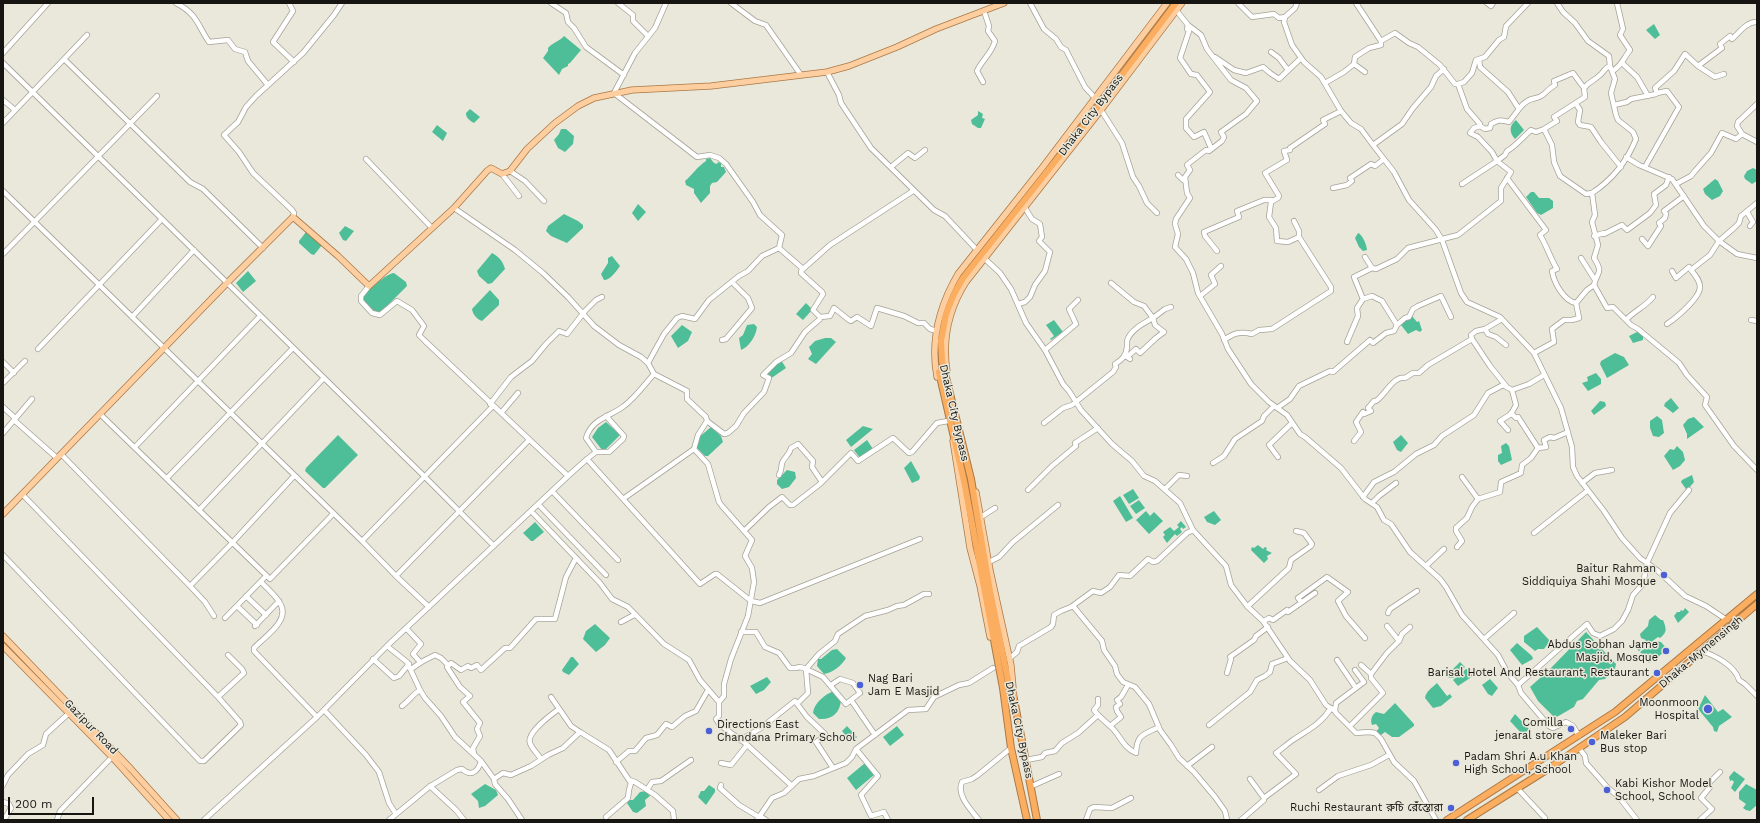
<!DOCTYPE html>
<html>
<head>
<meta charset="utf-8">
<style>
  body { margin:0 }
  #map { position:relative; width:1760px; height:823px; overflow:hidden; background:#eae8db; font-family:"Work Sans",sans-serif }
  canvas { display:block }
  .frame { position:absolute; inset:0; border:4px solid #161511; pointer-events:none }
  .scale { position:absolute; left:8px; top:797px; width:86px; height:18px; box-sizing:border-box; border:2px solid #161511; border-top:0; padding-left:5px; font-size:12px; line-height:14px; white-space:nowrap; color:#161511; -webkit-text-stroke:3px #eae8db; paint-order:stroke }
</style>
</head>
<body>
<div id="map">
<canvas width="1760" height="823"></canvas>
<div class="frame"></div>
<div class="scale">200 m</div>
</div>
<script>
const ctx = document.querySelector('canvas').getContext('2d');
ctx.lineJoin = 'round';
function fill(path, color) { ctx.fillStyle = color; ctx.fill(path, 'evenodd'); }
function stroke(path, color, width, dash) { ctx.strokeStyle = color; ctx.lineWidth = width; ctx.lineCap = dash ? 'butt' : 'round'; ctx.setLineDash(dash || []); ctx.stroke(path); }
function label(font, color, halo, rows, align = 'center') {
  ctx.font = font + ' "Work Sans","Noto Sans Bengali",sans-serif'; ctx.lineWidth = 3; ctx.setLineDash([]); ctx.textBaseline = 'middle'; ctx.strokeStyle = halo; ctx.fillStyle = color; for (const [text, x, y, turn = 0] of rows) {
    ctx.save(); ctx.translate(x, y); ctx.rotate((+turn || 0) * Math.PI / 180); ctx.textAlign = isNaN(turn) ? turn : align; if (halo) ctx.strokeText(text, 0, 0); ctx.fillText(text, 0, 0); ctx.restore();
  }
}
const water = new Path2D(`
  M1654,24L1660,35L1655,39L1646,30Z
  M564,36L581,50L570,63L568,64V66L562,69L559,75L543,58L548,51V48C553,42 559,42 564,36Z
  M470,109L480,117L474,123C469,120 466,118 466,113Z
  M978,111L983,114L982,118L985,119L981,128H978L972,124L971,120L978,115Z
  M1516,120L1524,130L1515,139C1509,132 1509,126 1516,120Z
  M437,125L447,133L443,141L432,132Z
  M561,129H566L574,136L573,144L565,152L558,148L554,140L559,134Z
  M710,158L714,163L717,164L718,162L721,163V167H724L726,172L717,182L712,183L710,186V193L701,203L694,193V189L686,185L685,181C693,174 697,167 706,161V159Z
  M1753,168L1757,170V181L1752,184L1745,179L1744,176L1747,171Z
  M1715,179L1718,181L1723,191L1720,196L1712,200L1705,194L1703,189Z
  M1531,192H1534L1539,198H1549L1553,201V208L1541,215L1537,213L1526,197Z
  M638,204L646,212L638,221L632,213Z
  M564,214L578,221L583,225V228L567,243L551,236L546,231L548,226Z
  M345,226L354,231L346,241L343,240L339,233Z
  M306,232L322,245L314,255L311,254L299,243V241Z
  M1358,233C1362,234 1367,245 1367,250L1363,251L1359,247L1355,238Z
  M492,253C499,257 503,261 505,269L492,283L488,284L479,276L477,271Z
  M612,256L620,266C616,272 610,280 604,280L601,274L608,263V258Z
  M248,271L256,281L243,292L236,283Z
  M394,273L406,282L407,286L382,311L376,313L372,312L363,302L362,297C369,290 385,274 394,273Z
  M490,290L499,300V305L482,321C477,319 473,315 472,309Z
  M806,303L812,309V310L803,320L796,314Z
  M1412,316L1417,322L1419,321L1422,330L1420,332L1416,330L1408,334L1401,325L1402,321Z
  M1054,320L1063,332L1051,340L1050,339L1054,336L1046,325Z
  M754,324L757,327C756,336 749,347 741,350L739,338L743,335L747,325Z
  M682,325L692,332L688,341L678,348L671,336Z
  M1639,331L1643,335V340L1633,343L1629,336Z
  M825,338H831L836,342L816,364L808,359L812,354L809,347L815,341Z
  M1615,353L1624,357L1629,365L1607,378L1600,364L1601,361Z
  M781,360L786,368L770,379L765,373Z
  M1596,373L1601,379V384L1588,391L1582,383L1588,381L1587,377Z
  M1671,398L1679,408L1673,413L1664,406L1665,403Z
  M1600,401L1605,402L1606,406L1594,415L1591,411Z
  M1657,416L1662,420L1664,433L1659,437L1653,436L1650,428V421Z
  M1694,417L1704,427L1687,439V434L1683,425L1688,419Z
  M606,422L620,435L605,450H602L592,437L598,428Z
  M863,426L873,429L851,447L846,440Z
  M711,427L721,436L723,442L708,456H705L695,446L698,438Z
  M338,435L358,455L325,488H323L305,471L306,468Z
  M1401,435L1408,443L1401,452L1397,450L1393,442Z
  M867,440L873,449L860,458L854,450Z
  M1506,443L1509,446L1512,460L1501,465L1498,461V455L1502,453L1501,446Z
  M1677,446L1683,452L1685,460L1680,466L1673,470L1664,456L1670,449L1674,450Z
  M911,461L920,477L919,480L912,483L904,468Z
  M787,470L795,472L796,478L789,487L782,489L777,484V480Z
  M1692,475L1694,482L1688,489H1686L1681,482L1682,480Z
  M1133,489L1139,498L1129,504L1123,495Z
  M1120,496L1133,518L1126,522L1113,501Z
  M1139,500L1145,508L1136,514L1130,506Z
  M1146,511L1150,516L1154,512L1163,521L1149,534L1136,520Z
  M1214,511L1221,520L1215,525L1207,522L1204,517Z
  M1181,521L1186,527L1183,529L1182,527L1180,529L1182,532L1177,536L1175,534L1167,543L1163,537L1165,535L1163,532L1170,527L1174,531L1179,527L1177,525Z
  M535,522L544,532L533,541H531L523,533Z
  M1258,545L1263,549L1265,547L1267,548L1266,550L1272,553L1267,556L1268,559L1264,563L1251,550L1252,547L1254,548Z
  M1685,608L1689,612L1678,623L1674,616L1677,612H1680L1681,610L1683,611Z
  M1655,615L1661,620H1663C1666,628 1668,632 1660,638L1658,637L1639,651L1636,648L1646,640L1641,638L1640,634L1648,626L1649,620Z
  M595,624L610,638L605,645L596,652L583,639L586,631Z
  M1537,627L1550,641L1544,649H1538L1535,651L1524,642V636Z
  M1586,632L1616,664L1615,669L1605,679L1599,680L1583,699L1577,701L1574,707L1555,718L1538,701L1530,687L1549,670Z
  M1655,641L1661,642L1667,649L1657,658L1649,663L1640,652Z
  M1517,643L1532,656L1533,659L1522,665L1510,650Z
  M837,649L846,658C842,665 833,673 824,674L817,666L818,659H821L832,650Z
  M571,657H573L579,664L569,675L563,672L562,670Z
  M1460,662L1465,667L1453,678H1449L1447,675Z
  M1466,669L1471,670L1474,673L1470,678L1458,686L1453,680Z
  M767,677L771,682L764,690L756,694L750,686Z
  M1490,679L1498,688L1492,696L1488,694L1482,685Z
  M1437,683L1447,696L1450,694L1452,697L1441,706L1433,708L1425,698C1426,691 1432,688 1437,683Z
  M834,691L841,700C840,713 832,720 819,719L813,713C814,703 825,694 834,691Z
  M1705,695L1718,712L1723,709L1732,717L1719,726L1717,732L1714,731L1713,727L1698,709Z
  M1395,703L1414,724V726L1399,737H1392L1385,732L1381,735L1376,732L1379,728L1376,724L1372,725C1370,720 1372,715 1376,712L1384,714Z
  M1515,714L1529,729L1523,735L1510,721Z
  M847,726L857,737L853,741L847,737L842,731Z
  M897,726L904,735L890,746L883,737Z
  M865,763L874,775L856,790L847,778Z
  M1734,771L1745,779L1735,792L1731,788L1734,782L1732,780L1730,781L1729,777Z
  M485,784L496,790L498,795L485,806L479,808L478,801L471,794Z
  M1746,784L1757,790V805L1750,811L1746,810L1743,808L1746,804L1739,799V792Z
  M709,785L715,789V792L706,805L698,797L701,791H704Z
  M646,791L650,796L645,800L646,806L637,813L633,812L627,803L629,800H633L640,792Z`);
const minor = new Path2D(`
  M176,3C197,14 197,24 209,42L228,40L235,49L245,52L248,61L268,85
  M289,3L293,11L273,42L294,62
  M551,3L566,13L568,22L574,28L586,47L624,75
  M618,3L633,15V21L648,36
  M666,3L655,28L635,53L614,93L697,157L710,155L719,158L726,164L753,202L760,215L782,235L779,248
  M731,3L755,21L766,25L801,75
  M1030,3L1044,29L1056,39L1061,47L1066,50L1085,87L1095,98
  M1238,3L1252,17L1274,14L1279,18L1285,17
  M1297,3L1295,8L1285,17L1284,22L1292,45L1304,62L1321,77L1341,111L1351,123L1361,129L1373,145L1394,172L1409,200L1436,230L1442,240L1461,293L1467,302L1500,317L1534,353L1561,408L1572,447L1573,467L1577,476L1604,511L1622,538L1640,558L1658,571L1685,596L1706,606L1727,620
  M1356,3L1381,41L1395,33L1409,43L1418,47L1440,65L1455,84H1458L1467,109L1480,124V126L1474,128L1470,133L1478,137L1492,152L1497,161L1505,155L1507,151C1514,148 1524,136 1531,130L1536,132L1544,129
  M1487,3L1491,6L1493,3
  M1557,3L1563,12L1575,23L1588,41L1609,56L1610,66L1615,79L1611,93L1616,115L1618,120L1633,132L1636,139C1627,161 1612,180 1592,193L1595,215L1592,222L1598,245L1594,258C1604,274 1597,271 1594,285L1607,308L1613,307L1631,325L1638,329L1679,363L1687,375L1707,397L1705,405L1734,446L1757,470
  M1176,10L1188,25L1201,35L1207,49L1231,80L1246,88L1257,101L1246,114L1221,132L1224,137L1222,141L1209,151L1206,150L1188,164L1187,165L1190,170L1185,177L1187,193L1190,198L1176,219L1175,224L1178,234L1175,247L1186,259L1193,273L1198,293L1222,334L1228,349L1251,384L1269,402L1287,415L1300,434L1305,437L1341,468L1365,499L1377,507L1384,520L1391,524L1410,552L1440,579L1446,587L1462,615L1498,655L1507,672L1518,685L1521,693L1549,726L1553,728L1566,722L1573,726L1579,736
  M1188,25L1187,29L1189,31L1180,58L1191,74L1197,75L1210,92L1186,119V128L1194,137L1204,132L1211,148L1209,151
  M1271,52L1279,58L1288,70
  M3,53L48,3
  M1215,57L1234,70L1246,73L1263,67L1270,73L1279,79L1301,58
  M64,59L190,182L203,189L263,248
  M1479,59L1480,67L1508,92L1519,109L1509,122C1501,120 1499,119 1491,124L1490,128L1485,129L1480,126
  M3,63L424,476L494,546
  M1622,63L1637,77L1648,96
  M1698,66L1715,77L1724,74
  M1613,71C1624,63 1622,60 1630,50L1620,35L1623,29L1617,3
  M827,72L839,95L841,103L871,148L934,210L945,216L977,250
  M1365,72L1354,64L1355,57L1369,48L1381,45V41
  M983,82L977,71C982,60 992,53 995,41L988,31L989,26L984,11
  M1325,83L1344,72L1354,64
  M1458,84L1464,82L1472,73L1476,60L1485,57L1499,40L1504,37L1506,26L1528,3
  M1584,88L1585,97L1554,117L1557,121L1544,129L1552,145L1554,162L1560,176L1586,194L1592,193
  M3,100L15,110
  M1576,104L1580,110L1578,122L1580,125L1591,127L1601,142L1621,167
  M1757,104L1738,122L1737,126L1742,134L1757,142
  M1614,105L1627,102L1631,99L1656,94L1657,93L1655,88L1674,71L1685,54L1698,66L1722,48L1720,44L1730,36L1732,39C1739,33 1747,21 1757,22
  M1519,109C1529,95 1537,101 1544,94C1548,90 1550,88 1555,85L1554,81L1573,73L1584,88C1591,80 1594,81 1600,75C1604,72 1604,68 1610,66
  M1101,110L1122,143L1133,177L1139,186L1147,203L1157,213
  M3,123L87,35
  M1373,145L1402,124L1413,108L1431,87L1436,76L1444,69
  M1626,157L1639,165L1672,179L1704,226L1719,241L1737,254L1757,258
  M366,159L431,227
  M891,167L908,153L915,158L925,150
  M1645,167L1679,107L1667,91L1657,93
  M510,171L525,181L544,201
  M502,174L519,196
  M1178,175L1183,180L1185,178
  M1507,178L1546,230L1540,235C1547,246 1550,258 1557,269L1552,271C1554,283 1564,301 1576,303
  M1676,184L1691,176L1695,171L1711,153L1722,133L1736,139L1742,134
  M1333,188L1347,185L1352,181L1350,178L1371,164L1375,166L1384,159
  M3,191L362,541L493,406
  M454,208L515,250L543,273L568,297L594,326L619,345L641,357L648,363L654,374L687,391V399L706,417L707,421L698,435L694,449L708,464L719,502L722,506L752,540L745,556L752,568L754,582L748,616L731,659L724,684V696L719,702V716L716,719L720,725L745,743L792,786
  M1747,212L1753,222L1750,226
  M293,217L294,213L292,210L253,173L239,152L224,135L238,122L246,107L256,96L303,53L334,15L342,3
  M1594,236L1604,233V234L1622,225L1627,230L1650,213L1656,205L1654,194L1666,185L1669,177
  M1299,237L1288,242L1277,241L1276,228L1269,217L1271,202L1278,198L1279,196L1265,173L1287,160L1284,151L1290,150V148L1325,124L1323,120L1341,111
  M1642,239L1648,246L1661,226L1659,223L1665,218L1666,214L1664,211L1684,196
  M1217,251L1205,236L1204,232L1239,217L1237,211L1264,200H1272
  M3,254L157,96
  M1365,257L1372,268
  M984,258L1000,273L1011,289L1026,323L1045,350L1063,384L1069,391L1081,410L1112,444L1132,461L1144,476L1155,481L1180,503L1193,530L1226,566L1231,585L1247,606L1263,621L1290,661L1310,680L1326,705L1335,711L1336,713L1356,733L1369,732L1375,733L1381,739L1394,762L1414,781L1436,820
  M1581,258L1595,280
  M802,268L803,269L830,245L913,191
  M1672,271L1676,278L1689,267L1691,270L1710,255L1719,241L1734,228L1739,223L1741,216L1757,203
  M1111,283L1134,302L1144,306L1153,318L1165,309L1171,307
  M369,286L361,296V301L372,313L380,315L397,301L412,310L424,326L419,335L425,341L568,476L587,459L700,584L715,574H717L751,601L760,603L920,539
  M1200,296L1215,284L1211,275L1221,266
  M1018,304L1025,302L1030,297L1035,285L1045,271L1050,252L1039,241L1042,237L1040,224L1032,219L1025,208
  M132,317L194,250
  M820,317L830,316L834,308L849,320L851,321L857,317L871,326L877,308L904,316L918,323H924L930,329L937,331
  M1626,320C1634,311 1645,307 1653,297
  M1751,320L1757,321
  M1667,324C1676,318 1700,298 1700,287C1700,280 1695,275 1691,270
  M1397,325L1405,318L1409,317L1413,309L1418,306L1441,296L1451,317
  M1485,329L1488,334L1496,337L1506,345
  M1472,339L1490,366L1506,386
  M722,340L726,339L752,308L748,298L733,283
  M1224,340C1234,333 1240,331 1252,334L1259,330L1272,329L1331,291V287L1299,237V231L1294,221
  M1347,342L1358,316L1357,308L1363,299L1354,277L1372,268L1376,269L1397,259L1408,248L1458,235L1501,201V188L1511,172L1497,161L1462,184
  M38,349L162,219
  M1045,350L1076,324L1069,309L1078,300
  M1534,353L1554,342L1552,329L1564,320H1572L1579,318L1576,303L1587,290L1594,285
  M3,362L14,373
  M648,363L664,334L677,318L682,316L695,319L709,300L739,276L748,271L762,256L779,248L802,268L801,273L822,292L823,294L813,310L820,317V319L805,332L791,353L776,362L763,375L769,378L764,392L744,413L736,426L728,433L724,434L707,421
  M3,383L25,361
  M490,404L511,377L532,361L546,344L559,331L567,334L585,311L596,300L602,297
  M3,407L15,418
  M1277,408L1290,399L1299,386L1330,371L1333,372L1370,340L1373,343L1386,333L1394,331L1397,325L1382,301L1372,296L1363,299
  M501,413L518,393
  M1511,413L1516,418L1518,417L1538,448
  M100,414L270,579L333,514
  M14,420L57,458
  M1044,423L1063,408L1072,405L1113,372L1116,367L1115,364C1122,360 1126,356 1127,347C1127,345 1127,343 1127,341C1130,330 1144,323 1153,318L1155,325L1164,332L1156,338L1140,353L1136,349L1127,357L1130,359
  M1508,430L1500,421L1511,414L1516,405L1512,390
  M3,433L32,399
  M1354,441L1361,432L1356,422L1363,412L1364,414L1371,411L1368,408L1374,401H1376C1385,395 1394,375 1405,378L1413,373H1419L1428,365L1472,339L1471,335L1476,331L1485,329L1502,319
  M135,447L260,316
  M596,452H609L623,439L624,436L606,416
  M61,454L190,586L205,602L214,616
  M1278,457L1269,445L1292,423
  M587,459L596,452L586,438C592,418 610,417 624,406C635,398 645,384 654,374
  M1213,463L1224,456L1235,439L1262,421L1264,416L1274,406
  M779,475C782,470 781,467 782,463C784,457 789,456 791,448L798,444L813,461L812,467L822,482
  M1462,477L1478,499L1500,492L1501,482L1521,473L1522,465L1531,458L1538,448L1546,447L1544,440L1550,437L1554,438L1568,432
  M167,478L293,348
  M1582,483L1595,473L1612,470
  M1165,489L1179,475L1187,476
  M1028,490L1052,466L1076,446L1075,443L1098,428
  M552,491L618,560
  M1363,497L1374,482L1394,472L1416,454L1434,445L1442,436L1474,415L1488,393L1503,385L1512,390L1529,384L1544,375
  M623,499L694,449
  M1372,503L1379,496L1396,483
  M538,504L606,575
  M199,510L324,378
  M531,511L600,583L612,599L628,607L664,644L689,660L700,680L719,702
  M981,517L995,508
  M744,531L769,507L782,497L790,505H793L820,484L851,453L858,461L893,438L909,453L912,452L937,423L948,421
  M1534,533L1587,491
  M362,541L396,576L529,440
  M1457,547L1462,541L1456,531V528L1467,518L1472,507L1478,499
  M3,555L200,761H204L241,725L240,722L218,697L22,494
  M989,562L999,557L1013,542L1058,505
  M1426,566L1444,549
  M396,576L429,607
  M261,582C267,588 275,595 280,603C291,621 264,637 254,648V651L317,717
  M190,586L232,543L294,476
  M246,596L266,615
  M1301,602L1298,598L1327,577L1348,592L1338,601L1346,616L1365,638
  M237,606L257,625
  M1073,606L1102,641L1104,650L1115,666L1117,674L1123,682L1135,687L1149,704L1160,730L1171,745L1179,758L1194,772L1215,797L1225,811L1227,820
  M1248,606L1289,568L1291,560L1311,546L1312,544L1304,533L1296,531
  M1388,613L1390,609L1417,591
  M225,618L266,576
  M1264,621L1269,618L1273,620L1287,610L1288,612L1315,593
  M621,622L634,615
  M255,626L279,601
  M406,628L421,644L413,654L420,662
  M741,632H756L765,647L779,653L790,668H796L800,667L806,669L819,654L835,641L838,634L865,616L888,610L897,606L904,605L924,594H929
  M1484,639L1514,613
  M1399,641L1402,634L1410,627
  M387,646L407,662L420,690L425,698L441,716L455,737L481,761L494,779L503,773L511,775L531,766L548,755L563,748L580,732L609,750L629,780L635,782L655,795L673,811L674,820
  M1702,651C1716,656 1735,666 1739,680L1745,684L1757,696
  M1010,658L1017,652L1019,646L1051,627L1053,624L1054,615L1061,611L1071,607L1093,591L1101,593L1110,587L1119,575L1130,576L1148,559L1153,562L1157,561L1187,533L1193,530
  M373,659L394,678L399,676L409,664
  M1337,660L1356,688
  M1361,665L1371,674
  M411,669C419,663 426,659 435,655L441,658L448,665
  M1227,673L1231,659L1230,657L1254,640L1256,636L1268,627
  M831,685L840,679L853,683L860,693L851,700
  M1518,685L1587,624L1593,633L1600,636L1614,629L1622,621L1628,610L1633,595L1643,584L1647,563L1670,513L1689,490
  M218,697L244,673L242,669L228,655
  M551,697L571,726L580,732
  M798,703L808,693L806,669L823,677L846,704L851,700L875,735
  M402,706C409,701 413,694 420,690
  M324,710L366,755L379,772L389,803L396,814
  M1335,711L1336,703L1364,682L1355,670
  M1098,715L1110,726L1121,717L1117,711L1116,707L1120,704L1117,700L1121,697L1128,685
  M1209,725L1250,692L1257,680L1265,676L1270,672L1272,664L1288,658
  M1110,726C1120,734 1122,747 1136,753C1137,734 1143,735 1159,727
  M1350,726L1383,693L1371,678V674L1387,653L1399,641L1387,626
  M740,740L761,728L795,701L807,717L825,734V736L816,742L833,768
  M1579,748L1585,756L1586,763L1607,787L1619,797L1637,820
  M856,749L878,776L861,795L871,816L884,812L888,820
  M474,754L473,748L480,736L477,729L480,723L463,702L470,696L460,687L447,667L451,663L461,670L468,666L471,668L477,665L481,670L505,648H510L536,619H555L566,577L576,558
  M541,759C538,754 532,749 530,743C526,733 552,714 559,709
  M1026,760L1042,757L1045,753L1055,751L1062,743L1078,733L1098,715L1094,710L1098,705V699
  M616,762L629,751H635L646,738L657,735L666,724L672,727L685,716L696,711L708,690
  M721,763L731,765L747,745
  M1187,766L1212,747
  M494,779L495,784L508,799L522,820
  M1250,779L1264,798L1296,774L1276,753C1282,749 1287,744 1293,740C1308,730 1321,724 1331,708
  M3,785L8,775L28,754L43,745L46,734L68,714
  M721,785L720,788L739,805L759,817
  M430,786L456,810L464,820
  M1032,786L1059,774
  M1518,789L1545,818
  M647,790L652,782L661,781L691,760
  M1319,790L1338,776L1371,765L1389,755
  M3,802L9,804L11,808L4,820
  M760,816L766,820
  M606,817L628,798L629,790L631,783L629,780
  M57,820L60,811L112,757
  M204,820L317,717L387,646L568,476
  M389,820L429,787L457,770L462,769C471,777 478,772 481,761
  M757,820L772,798L784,793L799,779L814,776L846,763L852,757L856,749L908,710L926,709L934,697L959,685L969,683L993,668
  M979,820C971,810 956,795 962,782L972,779L978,775L1011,748
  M1086,820L1090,809L1094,807L1112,808L1131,798
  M1241,820L1264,800V798
  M1700,820L1712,809L1701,798L1710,787L1708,784L1720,772`);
const major = new Path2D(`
  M947,371C942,339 949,309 966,282L1101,110L1182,3
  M937,377C930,340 940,305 958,274L1042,168L1167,3
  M953,441L970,548L980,586L990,637
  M976,492L990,570L1011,665L1014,698
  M3,514L227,283L293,217L338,256L369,286L454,208L487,171L491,168L502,174L510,171L527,149L555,123L578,106L594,98L632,90L711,86L827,72L849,66L897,47L936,29L1004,3
  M3,636L131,769L177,820
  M3,646L112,757L169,820`);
const highway = new Path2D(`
  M939,372L964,481L1003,688L1011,748L1027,820
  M1037,820L1014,699L1010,690L990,591L971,479L942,361L941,341L946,314L954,294L963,278L1087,121L1176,3
  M1447,820L1615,712L1757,594
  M1467,820L1548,769L1625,717L1757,604`);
const markers = [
  [1664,575,4,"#4c60d5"],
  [1666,651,4,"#4c60d5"],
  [1657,673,4,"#4c60d5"],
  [860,685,4,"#4c60d5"],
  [1708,709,5,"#4c60d5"],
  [1571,729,4,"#4c60d5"],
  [709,731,4,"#4c60d5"],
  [1592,742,4,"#4c60d5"],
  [1456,763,4,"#4c60d5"],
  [1607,790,4,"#4c60d5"],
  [1451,808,4,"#4c60d5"]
];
const streetNames = [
  ["Dhaka City Bypass",1091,115,-53],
  ["Dhaka City Bypass",954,413,77],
  ["Dhaka-Mymensingh",1701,652,-40],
  ["Gazipur Road",91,727,46],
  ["Dhaka City Bypass",1019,730,78]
];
const poiNames = [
  ["Baitur Rahman",1656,569],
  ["Siddiquiya Shahi Mosque",1656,582],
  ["Abdus Sobhan Jame",1658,645],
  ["Masjid, Mosque",1658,658],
  ["Barisal Hotel And Restaurant, Restaurant",1649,673],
  ["Nag Bari",868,679,"left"],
  ["Jam E Masjid",868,692,"left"],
  ["Moonmoon",1699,703],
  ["Hospital",1699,716],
  ["Comilla",1563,723],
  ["jenaral store",1563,736],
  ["Directions East",717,725,"left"],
  ["Chandana Primary School",717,738,"left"],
  ["Maleker Bari",1600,736,"left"],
  ["Bus stop",1600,749,"left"],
  ["Padam Shri A.u Khan",1464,757,"left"],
  ["High School, School",1464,770,"left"],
  ["Kabi Kishor Model",1615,784,"left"],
  ["School, School",1615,797,"left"],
  ["Ruchi Restaurant রুচি রেঁস্তোরা",1443,808]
];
fill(water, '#4ebe98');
stroke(minor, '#a5a296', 6);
stroke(major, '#ab7844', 7);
stroke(highway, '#ab7844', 8);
stroke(minor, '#fff', 4.5);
stroke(major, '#fdcea0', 5.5);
stroke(highway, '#fbad60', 6);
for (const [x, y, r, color] of markers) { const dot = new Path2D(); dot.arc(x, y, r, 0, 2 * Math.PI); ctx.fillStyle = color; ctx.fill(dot); stroke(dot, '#eae8db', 1.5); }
label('11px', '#161511', '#eae8db', streetNames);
label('11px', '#161511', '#eae8db', poiNames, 'right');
</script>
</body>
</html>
